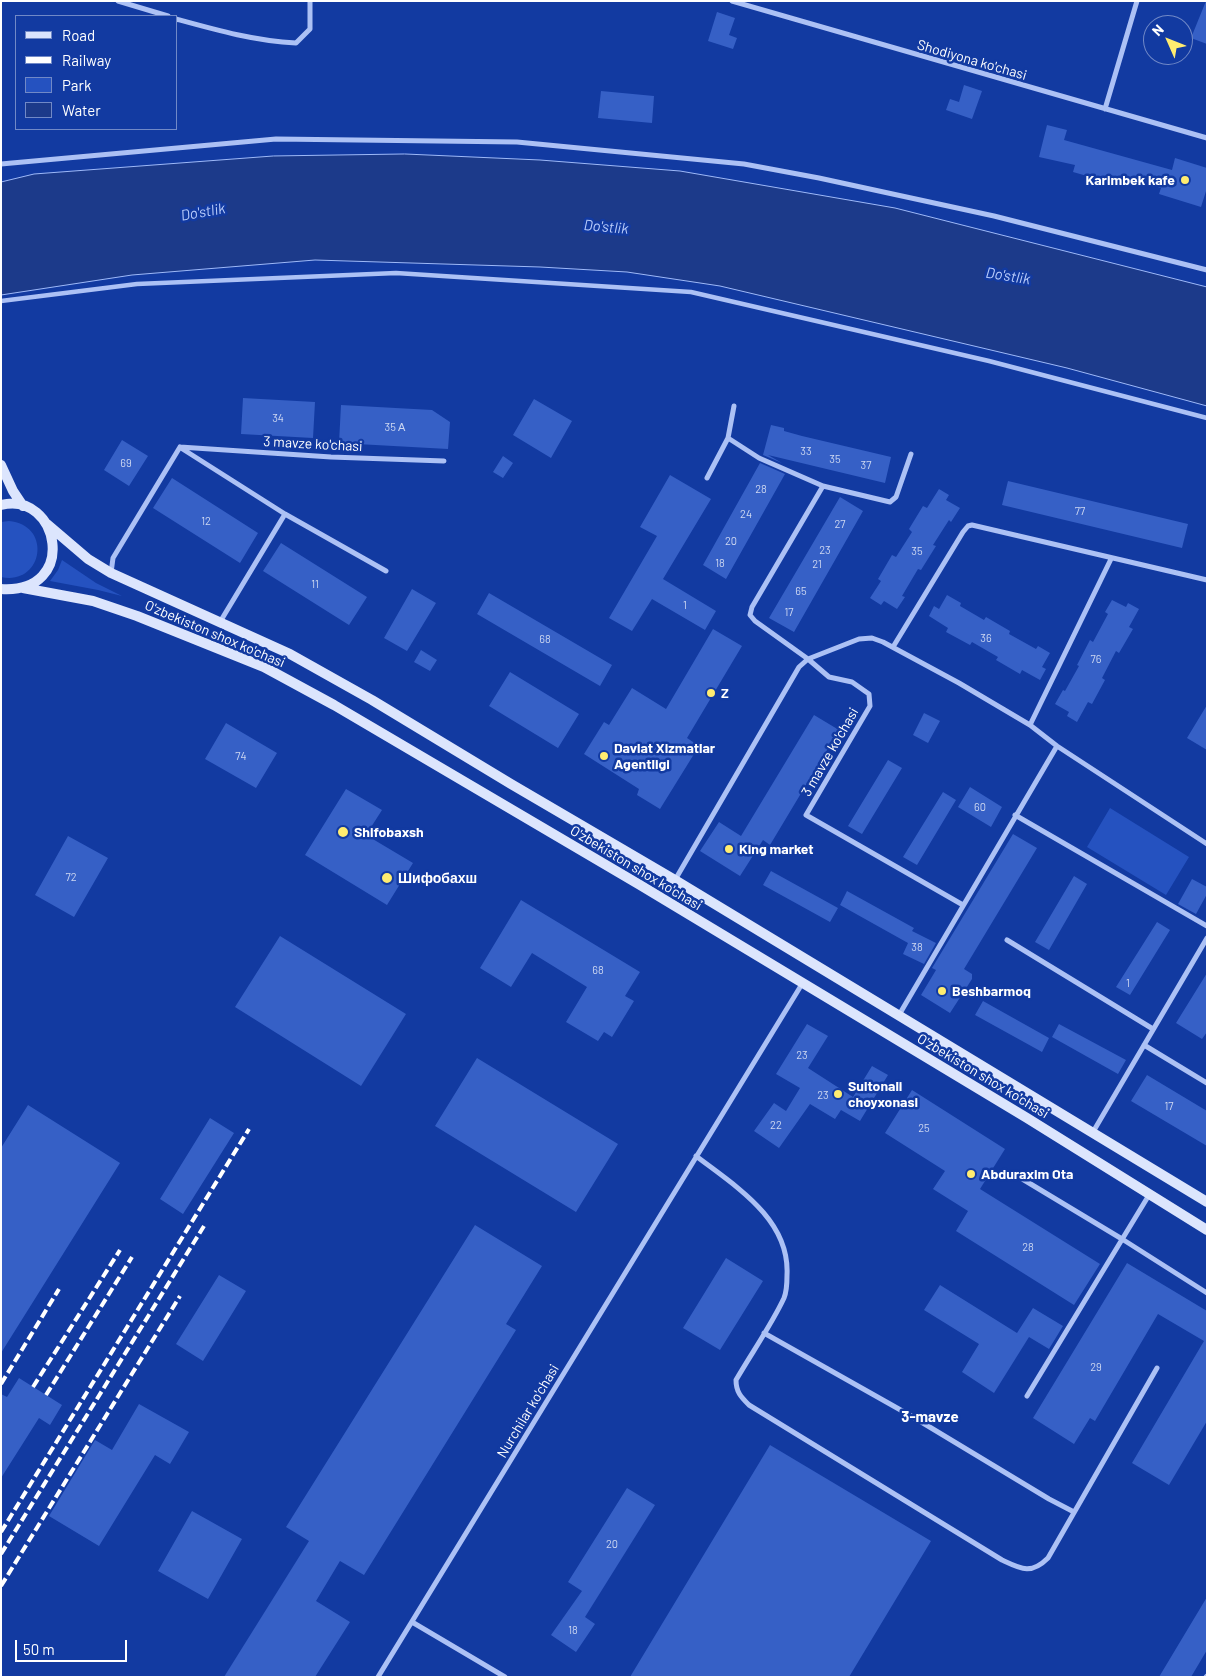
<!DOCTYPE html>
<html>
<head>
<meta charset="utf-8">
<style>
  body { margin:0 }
  #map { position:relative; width:1208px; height:1678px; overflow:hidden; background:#123aa1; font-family:Barlow,sans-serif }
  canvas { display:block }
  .frame { position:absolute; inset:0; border:2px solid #fff; pointer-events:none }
  .legend { position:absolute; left:15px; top:15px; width:162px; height:115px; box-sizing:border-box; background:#123aa1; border:1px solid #7189c7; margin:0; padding:6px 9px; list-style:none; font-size:15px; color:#fff }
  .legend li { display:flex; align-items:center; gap:10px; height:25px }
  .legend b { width:25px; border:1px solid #7189c7 }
  .north { position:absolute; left:1143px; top:15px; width:50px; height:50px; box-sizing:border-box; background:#123aa1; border:1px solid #7189c7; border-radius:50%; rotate:314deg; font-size:14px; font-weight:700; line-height:20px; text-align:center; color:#fff }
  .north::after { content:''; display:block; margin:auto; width:18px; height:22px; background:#ffec70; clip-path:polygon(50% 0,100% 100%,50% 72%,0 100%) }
  .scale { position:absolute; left:15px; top:1640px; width:112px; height:22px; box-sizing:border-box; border:2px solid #fff; border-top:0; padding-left:6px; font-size:15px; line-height:18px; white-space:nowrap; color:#fff; -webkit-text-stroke:4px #123aa1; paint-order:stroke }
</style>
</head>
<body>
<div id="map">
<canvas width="1208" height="1678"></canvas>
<div class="frame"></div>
<ul class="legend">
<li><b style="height:6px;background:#dce5fd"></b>Road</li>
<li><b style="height:6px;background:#fff"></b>Railway</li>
<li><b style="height:14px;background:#2552c0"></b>Park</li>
<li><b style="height:14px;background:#1c3a8a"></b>Water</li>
</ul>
<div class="north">N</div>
<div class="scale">50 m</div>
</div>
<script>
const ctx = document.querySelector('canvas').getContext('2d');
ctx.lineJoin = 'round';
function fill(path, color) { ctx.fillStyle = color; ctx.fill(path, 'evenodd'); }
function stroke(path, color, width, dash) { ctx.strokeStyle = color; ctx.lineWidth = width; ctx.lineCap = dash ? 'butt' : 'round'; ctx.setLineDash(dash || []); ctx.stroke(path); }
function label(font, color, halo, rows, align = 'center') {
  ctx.font = font + ' Barlow,sans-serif'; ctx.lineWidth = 5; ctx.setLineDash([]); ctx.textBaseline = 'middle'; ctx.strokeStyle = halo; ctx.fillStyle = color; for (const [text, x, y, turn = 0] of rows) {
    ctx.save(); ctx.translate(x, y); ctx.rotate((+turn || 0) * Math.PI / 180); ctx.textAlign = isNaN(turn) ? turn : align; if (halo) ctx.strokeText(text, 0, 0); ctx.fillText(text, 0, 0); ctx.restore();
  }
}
const green = new Path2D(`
  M9,521C53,525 43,586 1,577V522Z
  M62,560L96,583L122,596L98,590L50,581L58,570Z
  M1110,808L1189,857L1166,895L1087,847Z`);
const water = new Path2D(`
  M405,154L540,160L680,171L895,208L1207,287V406L1067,368L720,286L627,272L540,267L315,260L132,275L1,295V182L34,174L273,156Z`);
const building = new Path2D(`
  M1206,1H1207V44L1191,38Z
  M717,12L735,18L729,35L737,38L733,49L708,41Z
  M964,85L982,91L972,119L946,110L950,99L959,102Z
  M601,91L654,96L652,123L598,118Z
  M1047,125L1067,130L1064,140L1172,170L1175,158L1207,168V188L1201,207L1159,194L1161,188L1117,176L1115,184L1073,172L1075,165L1039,157Z
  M243,398L315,402L313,438L241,434Z
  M534,399L572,421L551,458L513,435Z
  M341,405L432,410L450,422L448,449L339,443Z
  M771,425L784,428V431L802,436L891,457L885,483L768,455L782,463L763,455Z
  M122,440L148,456L129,486L104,470Z
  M503,456L513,463L503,478L493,472Z
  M760,463L785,474L726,579L703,565Z
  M670,475L711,499L663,579L716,611L705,630L652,599L632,631L609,618L657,536L640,527Z
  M172,478L258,533L240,563L153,508Z
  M1008,481L1188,524L1182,548L1002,505Z
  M939,489L949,495L946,500L960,508L951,522L949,520L933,545L936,546L921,570L918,569L902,596L905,597L897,609L884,601L881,605L870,598L881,581L878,579L892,555L896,557L912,532L909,529L923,506L927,508Z
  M840,497L863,511L794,632L769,618Z
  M281,543L367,597L349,625L263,571Z
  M412,589L436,603L407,651L384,638Z
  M489,593L612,665L600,686L477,614Z
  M947,595L961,603L960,606L984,620L986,617L1010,631L1009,634L1036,649L1038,646L1050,653L1042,667L1046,669L1040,680L1022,670L1020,674L996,660L998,657L972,642L970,645L946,632L948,628L929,616L934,606L939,609Z
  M1112,600L1126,607L1128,603L1139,609L1129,627L1133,629L1119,653L1116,651L1102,678L1105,680L1092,704L1088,702L1077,722L1067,716L1069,712L1055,704L1063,690L1065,691L1079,666L1077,665L1090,640L1093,642L1108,614L1105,612Z
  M713,629L742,646L687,738L699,746L660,809L637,795L639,789L584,754L604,722L609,725L632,688L666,709Z
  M421,650L437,660L430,671L414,662Z
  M510,672L579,714L558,748L489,706Z
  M1207,705V750L1187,738Z
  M924,713L940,721L928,743L913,735Z
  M814,715L839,730L770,845L763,840L740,876L700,851L719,822L741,836Z
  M226,723L277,753L256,788L205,759Z
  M888,760L902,768L862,834L848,826Z
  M970,787L1002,807L991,827L958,807Z
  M346,789L382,810L366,835L413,863L387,905L305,855Z
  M943,792L956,800L917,865L903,857Z
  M1013,834L1037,848L964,969L972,974V979L950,1013L921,995L936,970L932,968Z
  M68,836L108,858L74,917L35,895Z
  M771,871L838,908L830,922L763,885Z
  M1074,876L1087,884L1049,950L1035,942Z
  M1192,879L1207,887V894L1196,914L1178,904Z
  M847,891L914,928L912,931L936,943L924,964L903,954L908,943L840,905Z
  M521,900L640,972L625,996L634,1001L612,1037L604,1032L598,1041L566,1022L587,987L532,953L511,987L480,968Z
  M1157,922L1170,930L1130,995L1116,987Z
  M280,936L406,1014L361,1086L235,1007Z
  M1207,973V1032L1202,1039L1176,1023Z
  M983,1001L1049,1038L1042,1052L975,1015Z
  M807,1024L828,1036L808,1068L853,1097L872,1066L888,1075L860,1121L841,1110L835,1119L810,1104L779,1148L754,1131L774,1103L786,1111L800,1088L776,1074Z
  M1059,1024L1126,1060L1118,1074L1052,1037Z
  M477,1058L618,1144L576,1212L435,1126Z
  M1147,1075L1207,1111V1146L1131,1101Z
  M912,1090L1005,1149L980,1189L1100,1264L1074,1305L956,1231L968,1211L933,1189L945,1171L885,1133Z
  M28,1105L120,1163L1,1353V1148Z
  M210,1118L234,1133L183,1214L160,1199Z
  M475,1225L542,1266L506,1324L516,1330L364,1575L340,1561L316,1601L350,1622L315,1677H224L309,1541L286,1527Z
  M726,1258L763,1281L720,1350L683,1328Z
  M1127,1263L1207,1311V1421L1169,1485L1132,1463L1204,1341L1158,1314L1095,1421L1090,1418L1074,1444L1033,1418Z
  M219,1275L246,1291L203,1361L176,1344Z
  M940,1285L1017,1333L1033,1308L1063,1326L1049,1349L1029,1337L994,1393L962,1372L979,1344L924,1310Z
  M19,1378L62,1405L50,1425L39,1418L1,1478V1394L7,1397Z
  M139,1404L189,1432L170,1464L155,1455L99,1546L49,1516L95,1440L112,1450Z
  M770,1445L931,1541L849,1677H630Z
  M627,1488L655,1505L585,1617L595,1624L576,1652L551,1635L582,1591L568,1582Z
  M192,1511L242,1539L208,1599L158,1571Z
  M1207,1597V1650L1191,1677H1159Z`);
const pedestrian = new Path2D(`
  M1,301L137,284L396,273L691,292L989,361L1207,418`);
const minor = new Path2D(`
  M118,1L168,16
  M732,1L1207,138
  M176,19C216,30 255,41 296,43L310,29V1
  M1105,109L1137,1
  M1,164L276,139L517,142L744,164L819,178L994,216L1207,270
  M734,406L728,438L759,458L823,486
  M180,447L331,457L444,461
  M181,448L285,514L220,622
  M911,454L896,497L890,502L823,486L752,607L750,615L755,621L808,659L829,677L852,682L869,694L870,706L806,815L963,905
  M707,478L728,438
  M285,514L386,571
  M111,573L113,558L180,447
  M893,647L963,532L968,526L972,525L1207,580
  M1030,725L1111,559
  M1015,815L1207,926
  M675,880L799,667L808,659L859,639L872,638L883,642L959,683L1030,725L1057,746L1207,844
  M1007,940L1153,1029
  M899,1015L1057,746
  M1144,1045L1207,1083
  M1093,1132L1207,938
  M696,1156C735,1186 790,1219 787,1275C787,1282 787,1291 784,1298C772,1324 751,1354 736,1380C736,1392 741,1397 749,1405L1002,1560C1021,1569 1031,1575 1048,1558L1157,1368
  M1014,1174L1122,1239L1207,1293
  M764,1333L913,1417L1049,1499L1074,1512
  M1027,1396L1149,1195
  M412,1622L505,1677
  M378,1677L802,984
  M1206,1677L1207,1676`);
const secondary = new Path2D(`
  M1,465L13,491L23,506
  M1,505C59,490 80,594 1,589
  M47,524L88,559L111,573L290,654L372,700L511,784L675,880L1207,1202
  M23,588L93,601L137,616L264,667L334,705L640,885L1027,1118L1207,1230`);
const rail = new Path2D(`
  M1,1384L59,1289
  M33,1387L120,1250
  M46,1395L132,1257
  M1,1532L249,1129
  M1,1554L204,1226
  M1,1586L180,1296`);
const markers = [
  [1185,180,5,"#ffec70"],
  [711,693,5,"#ffec70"],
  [604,756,5,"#ffec70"],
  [343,832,6,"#ffec70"],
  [729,849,5,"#ffec70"],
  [387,878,6,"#ffec70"],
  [942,991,5,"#ffec70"],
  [838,1094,5,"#ffec70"],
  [971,1174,5,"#ffec70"]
];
const numberNames = [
  ["34",278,418],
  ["35 А",395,427],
  ["33",806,451],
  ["35",835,459],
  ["69",126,463],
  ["37",866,465],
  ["28",761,489],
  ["77",1080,511],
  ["24",746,514],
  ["12",206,521],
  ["27",840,524],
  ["20",731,541],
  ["23",825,550],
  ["35",917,551],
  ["18",720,563],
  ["21",817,564],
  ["11",315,584],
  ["65",801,591],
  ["1",685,605],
  ["17",789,612],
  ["36",986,638],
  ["68",545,639],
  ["76",1096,659],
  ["74",241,756],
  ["60",980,807],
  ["72",71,877],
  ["38",917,947],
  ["68",598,970],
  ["1",1128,983],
  ["23",802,1055],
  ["23",823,1095],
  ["17",1169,1106],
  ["22",776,1125],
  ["25",924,1128],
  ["28",1028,1247],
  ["29",1096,1367],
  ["20",612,1544],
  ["18",573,1630]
];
const streetNames = [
  ["Shodiyona ko'chasi",972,60,16],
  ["3 mavze ko'chasi",313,444,3],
  ["O'zbekiston shox ko'chasi",215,634,23],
  ["3 mavze ko'chasi",830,752,-60],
  ["O'zbekiston shox ko'chasi",636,868,31],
  ["O'zbekiston shox ko'chasi",983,1076,31],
  ["Nurchilar ko'chasi",528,1411,-59]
];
const poiNames = [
  ["Karimbek kafe",1175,180,"right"],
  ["Z",721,693],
  ["Davlat Xizmatlar",614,748],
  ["Agentligi",614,764],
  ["Shifobaxsh",354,832],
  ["King market",739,849],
  ["Шифобахш",398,878],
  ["Beshbarmoq",952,991],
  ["Sultonali",848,1086],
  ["choyxonasi",848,1102],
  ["Abduraxim Ota",981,1174]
];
const waterNames = [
  ["Do'stlik",203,212,-10],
  ["Do'stlik",606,227,5],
  ["Do'stlik",1008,276,9]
];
const neighbourhoodNames = [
  ["3-mavze",930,1417]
];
fill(green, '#2552c0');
fill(water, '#1c3a8a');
stroke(water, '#9eb9f8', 1);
fill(building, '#3660c6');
stroke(pedestrian, '#acc1f5', 4.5);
stroke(minor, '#acc1f5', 5);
stroke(secondary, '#dce5fd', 10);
stroke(rail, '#fff', 4, [9, 4]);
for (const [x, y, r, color] of markers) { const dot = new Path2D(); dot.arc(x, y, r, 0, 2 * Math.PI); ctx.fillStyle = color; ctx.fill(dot); stroke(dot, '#123aa1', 2); }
label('11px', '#cdd7f1', null, numberNames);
label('14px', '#fff', '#123aa1', streetNames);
label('bold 14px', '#fff', '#123aa1', poiNames, 'left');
label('italic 15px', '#b9ccfb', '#123aa1', waterNames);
label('bold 15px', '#fff', '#123aa1', neighbourhoodNames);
</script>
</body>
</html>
